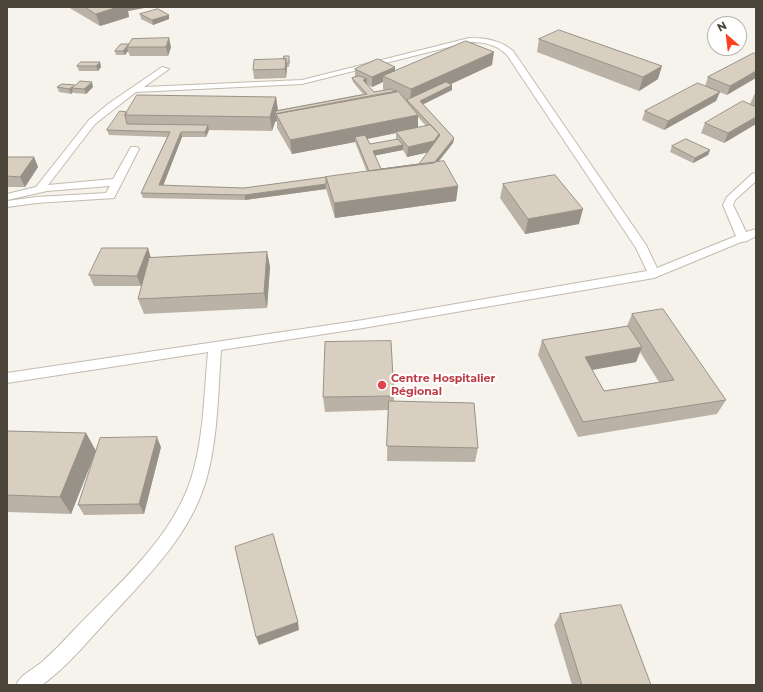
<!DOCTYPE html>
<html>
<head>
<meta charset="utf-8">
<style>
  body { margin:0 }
  #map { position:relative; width:763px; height:692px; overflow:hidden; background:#f6f3ec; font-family:Montserrat,sans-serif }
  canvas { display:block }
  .frame { position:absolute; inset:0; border:8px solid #4b4439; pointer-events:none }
  .north { position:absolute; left:707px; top:16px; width:40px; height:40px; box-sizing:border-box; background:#fff; border:1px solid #b7b4b0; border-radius:50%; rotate:332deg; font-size:11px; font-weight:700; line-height:16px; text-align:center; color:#4b4439 }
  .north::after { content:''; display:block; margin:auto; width:14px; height:18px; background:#fc3f1d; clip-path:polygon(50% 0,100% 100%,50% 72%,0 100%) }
</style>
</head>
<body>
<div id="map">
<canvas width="763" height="692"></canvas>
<div class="frame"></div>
<div class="north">N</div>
</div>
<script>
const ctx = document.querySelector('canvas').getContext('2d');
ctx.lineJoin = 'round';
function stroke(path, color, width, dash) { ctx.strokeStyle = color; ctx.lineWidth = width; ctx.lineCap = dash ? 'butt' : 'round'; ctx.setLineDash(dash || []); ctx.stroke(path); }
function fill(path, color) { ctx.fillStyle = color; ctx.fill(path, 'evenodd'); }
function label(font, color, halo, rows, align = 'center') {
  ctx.font = font + ' Montserrat,sans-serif'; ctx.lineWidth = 4; ctx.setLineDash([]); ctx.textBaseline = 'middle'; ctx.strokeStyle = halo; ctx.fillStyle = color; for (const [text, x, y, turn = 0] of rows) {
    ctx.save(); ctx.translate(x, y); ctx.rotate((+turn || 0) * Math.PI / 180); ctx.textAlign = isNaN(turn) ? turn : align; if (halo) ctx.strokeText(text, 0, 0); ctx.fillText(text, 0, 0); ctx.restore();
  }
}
const lane = new Path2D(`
  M469,38C486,38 500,40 513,51L646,245L657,268L736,236L723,205L727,197L752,174L756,173V181L735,200L733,205L746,232L756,229V236L747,241L741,242L654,278L363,328L221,350C218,392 218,436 207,477C192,533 149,575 111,616C89,640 69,665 42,685H16C21,674 34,669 43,661C53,652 63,642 73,631C116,586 171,540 191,479C204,438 204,394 208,352L7,383V373L363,320L647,271L636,248L507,55C496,44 484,42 469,42L302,84L136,92L95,124L48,185L113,179L131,147H137L139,149L114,198L36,203L7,207V201L36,197L106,193L110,186L47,191L7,200V194L36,187L89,120L108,104L162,67L169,69L144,87L302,80Z`);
const wall = new Path2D(`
  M68,7H149L128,11L129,17L100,26Z
  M140,14L169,19L153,25L141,19Z
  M539,39L658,79L639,91L537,52Z
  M121,44L171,47L168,56H130L128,51L125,55H116L115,51Z
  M756,54L727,95L719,92L716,101L664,130L642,120L645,111L705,86L708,77Z
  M290,60L289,67H287L286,78L254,79L253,70Z
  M100,62L101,67L98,71H79L77,66Z
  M492,65L451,84L452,90L423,104L454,138L453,143L438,162L458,186L456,201L335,218L327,192L326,189L245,200L143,198L141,193L167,137L109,135L107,130L127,112L276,97L278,110L363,94L353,82L352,78L355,77V69L395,67V71ZM383,82V89L384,90L374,92L366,84L372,87ZM418,117L426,126L418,128ZM277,121V128L292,154L355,142L367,172L244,188L163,186L182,137H206L209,130L272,131L275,122ZM396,133V140L370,144L367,139ZM403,150L407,157L428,152L419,164L381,169L375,155Z
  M57,87H93L86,94L74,93L73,92L71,94L59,92Z
  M756,93V107L750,104L754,95Z
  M756,107V124L724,143L701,133L705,123Z
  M672,146L710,150L708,155L693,163L670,152Z
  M7,157H34L38,167L25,187H7Z
  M503,184L579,224L525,234L500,198Z
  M148,248L151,258L267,252L270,267L267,308L144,314L138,299L144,279L141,286H94L89,275Z
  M632,314L726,400L717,414L578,437L538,355L542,340L627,326ZM640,352L659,382L604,391L592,370L636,362Z
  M394,396V401L478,448L475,462L387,461L388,410L325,412L323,397Z
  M7,431L86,433L96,451L71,514L7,512Z
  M161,447L144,514L84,515L78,505Z
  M560,614L651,685H572L554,625Z`);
const shadedWall = new Path2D(`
  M118,7H149L128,11L129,17L100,26L96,14Z
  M169,15V19L153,25L152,20Z
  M169,38L171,47L168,56L166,47Z
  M129,44L127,47L128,51L125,55L123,51Z
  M494,52L492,65L410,103L411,89Z
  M286,59L287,68L286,78L285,69Z
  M100,62L101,67L98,71L96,66Z
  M662,66L658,79L639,91L643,77Z
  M395,67V77L383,76V82L372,87V77Z
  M756,71V78L727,95L730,86Z
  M367,79V84L363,85V80Z
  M92,82L93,87L86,94L84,89Z
  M452,85V90L420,106V101Z
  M74,86L72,88L73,92L71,94L69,89Z
  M720,92L716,101L664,130L668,121Z
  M276,97L278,111L276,114L277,121L275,122L272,131L270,117Z
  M418,115V129L396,132V133L357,141L355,137V142L292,154L290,140Z
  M756,117V124L724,143L728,133Z
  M208,125L209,130L206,137L205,132Z
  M181,132L182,137L161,191L159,185Z
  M439,134L438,144L434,151L407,157L408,147Z
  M454,138L453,143L428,175L417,179Z
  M403,145V150L373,156V151Z
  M710,150L708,155L693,163L695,158Z
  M34,157L38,167L25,187L20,177Z
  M326,184V189L245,200V195Z
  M458,186L456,201L335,218L334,203Z
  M583,209L579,224L525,234L528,219Z
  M148,248L151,259L141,286L137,276Z
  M267,252L270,267L267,308L264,293Z
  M642,347L636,362L580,372L585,357Z
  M86,433L96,451L71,514L60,497Z
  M157,437L161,447L144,514L139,504Z
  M298,622L299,630L259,645L256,637Z`);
const building = new Path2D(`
  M85,7H118L96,14Z
  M158,9L169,15L152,20L140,14Z
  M559,30L662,66L643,77L539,39Z
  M169,38L166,47H127L132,39Z
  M466,41L494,52L411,89L383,76Z
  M121,44H129L123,51H115Z
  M754,53L756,54V71L730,86L708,77Z
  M284,56H289V63H286V59H284Z
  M286,59L285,69L253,70L254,60Z
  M378,59L395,67L372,77L355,69Z
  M81,62H100L96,66H77Z
  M359,76L367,79L363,80L374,92L391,89L397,92L276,114V116L274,117L276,111L367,94L352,78Z
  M80,81L92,82L84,89L72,88L74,86L69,89L57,87L62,84L76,85Z
  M446,82L452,85L420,101L454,138L434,163L369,171L355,137L365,135L370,144L398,139L403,145L373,151L381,169L419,164L440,135L407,100Z
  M698,83L720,92L668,121L645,111Z
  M398,91L418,115L290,140L276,114Z
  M137,95L276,97L270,117L125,115Z
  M743,101L756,107V117L728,133L705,123Z
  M120,111L127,112L125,115L127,124L208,125L205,132H181L159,185L244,188L326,177V184L245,195L141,193L170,132L107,130Z
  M431,125L439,134L434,141L408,147L396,132Z
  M686,139L710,150L695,158L672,146Z
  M7,157H34L20,177L7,176Z
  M444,161L458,186L334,203L326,177Z
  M555,175L583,209L528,219L503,184Z
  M102,248H148L137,276L89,275Z
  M267,252L264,293L138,299L149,258Z
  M663,309L726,400L583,422L542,340L628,326L642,347L585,357L604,391L674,380L632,314Z
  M391,341L394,396L323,397L325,342Z
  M389,401L474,403L478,448L387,446Z
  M7,431L86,433L60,497L7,495Z
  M157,437L139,504L78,505L100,438Z
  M273,534L298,622L256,637L235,547Z
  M621,605L651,685H582L560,614Z`);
const markers = [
  [382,385,5,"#e0444e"]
];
const healthNames = [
  ["Centre Hospitalier",391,379],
  ["Régional",391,392]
];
stroke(lane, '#c2bbae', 2);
fill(lane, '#fff');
fill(wall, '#bab2a6');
fill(shadedWall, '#979187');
fill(building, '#d8cfc1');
stroke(building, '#979187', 1);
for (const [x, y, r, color] of markers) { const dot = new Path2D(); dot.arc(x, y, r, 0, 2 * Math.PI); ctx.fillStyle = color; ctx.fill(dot); stroke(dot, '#fff', 1.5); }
label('bold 11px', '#be3a42', '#fff', healthNames, 'left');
</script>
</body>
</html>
